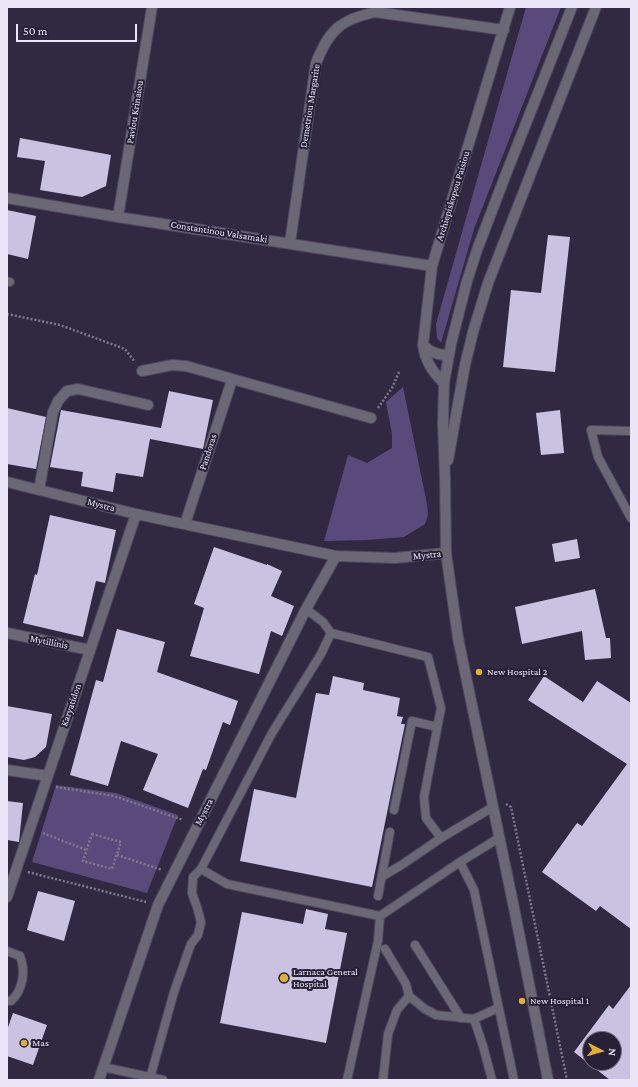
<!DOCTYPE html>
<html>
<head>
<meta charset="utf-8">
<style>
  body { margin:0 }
  #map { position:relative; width:638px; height:1087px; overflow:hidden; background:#312942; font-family:"Crimson Pro",serif }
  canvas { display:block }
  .frame { position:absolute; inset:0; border:8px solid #eae6f7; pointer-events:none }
  .north { position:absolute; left:582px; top:1031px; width:40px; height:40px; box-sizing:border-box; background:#272037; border:1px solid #756f84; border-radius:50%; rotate:96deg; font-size:11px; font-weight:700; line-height:16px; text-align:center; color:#eae6f7 }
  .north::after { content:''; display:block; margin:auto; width:14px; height:18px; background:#dfb034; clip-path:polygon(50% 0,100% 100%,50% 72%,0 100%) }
  .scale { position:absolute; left:16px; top:24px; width:121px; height:18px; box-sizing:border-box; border:2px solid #eae6f7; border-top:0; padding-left:5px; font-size:12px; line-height:14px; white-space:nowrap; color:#eae6f7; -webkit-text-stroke:3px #272037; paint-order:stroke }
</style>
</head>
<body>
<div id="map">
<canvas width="638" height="1087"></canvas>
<div class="frame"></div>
<div class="north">N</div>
<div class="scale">50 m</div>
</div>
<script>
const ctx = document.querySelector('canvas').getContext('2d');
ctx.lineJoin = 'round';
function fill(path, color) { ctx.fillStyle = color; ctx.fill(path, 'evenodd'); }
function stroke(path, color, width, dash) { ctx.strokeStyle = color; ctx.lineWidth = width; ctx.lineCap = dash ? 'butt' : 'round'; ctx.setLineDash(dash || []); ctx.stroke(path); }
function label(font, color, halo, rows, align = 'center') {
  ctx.font = font + ' "Crimson Pro",serif'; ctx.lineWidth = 4; ctx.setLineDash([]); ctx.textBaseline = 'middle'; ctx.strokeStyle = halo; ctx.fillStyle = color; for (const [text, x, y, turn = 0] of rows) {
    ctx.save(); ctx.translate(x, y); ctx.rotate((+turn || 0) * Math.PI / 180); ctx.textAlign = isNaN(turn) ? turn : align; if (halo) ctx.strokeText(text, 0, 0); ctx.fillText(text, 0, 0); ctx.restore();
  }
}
const green = new Path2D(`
  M526,7H561L474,229L441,343L437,338L436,324Z
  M403,387L427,504L428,514L425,524L404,537L367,540L324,541L348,455L367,463L392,448V434L386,402Z
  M56,785L116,793L178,815L147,893L32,862Z`);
const building = new Path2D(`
  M20,138L111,155L106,186L82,197L40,190L45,161L17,157Z
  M7,210L36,216L28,259L7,254Z
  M548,235L570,237L555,372L503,367L511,290L541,293Z
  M169,391L213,400L203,449L150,439L143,477L116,473L113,492L81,486L83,472L50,467L61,410L161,428Z
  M7,408L46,417L36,469L7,464Z
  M560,410L564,453L541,455L536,413Z
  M50,515L116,530L105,583L96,581L83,637L23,623L35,574L37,575Z
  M577,539L580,558L555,562L552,544Z
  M214,547L267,565V564L282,571L271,596L294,606L282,636L271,631L259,674L190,656L204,608L194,604Z
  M595,589L606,638H610L611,658L585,660L582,631L522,644L515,607Z
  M117,629L165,642L157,672L238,701L230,725L223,722L206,770L203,769L188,808L143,790L158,754L121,741L108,786L70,775L96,680L103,682Z
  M333,676L364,683L363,690L400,698L397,716L403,717L401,724H405L372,887L240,861L254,789L296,798L316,693L329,695Z
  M544,676L583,702L597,681L631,703V929L600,906L596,911L542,872L577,823L582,826L627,764L528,700Z
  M7,706L52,714L46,747L35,757L24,760L7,757Z
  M7,801L23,803L19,842L7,840Z
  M38,891L75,901L64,941L27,930Z
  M306,909L328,914L325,929L347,933L326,1043L220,1023L242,912L303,924Z
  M631,985V1080H610L574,1052L609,1005L613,1009ZM590,1039H614V1063H590Z
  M13,1013L47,1025L33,1065L7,1056V1030Z`);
const path = new Path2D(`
  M7,314L60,325L125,349L135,362
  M378,408L392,388L400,370
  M56,787L114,796L183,820
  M506,804L511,807L567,1080
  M43,833L86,850
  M92,834L121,842L112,869L83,861Z
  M117,855L162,870
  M28,872L146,902`);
const service = new Path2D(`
  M7,281L10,282
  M631,431L591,430L598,457L631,518
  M306,609L323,622L331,633L428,657L441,708L424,797L426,818L441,838
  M331,633L321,654L272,733L201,869L227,884L380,916L460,862L499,838
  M394,810L412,721L437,727
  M460,862L474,890L514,1080
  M383,876L403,864L441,838L493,807
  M378,896L390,832
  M415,945L461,1018
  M385,949L406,984L409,996L425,1009L436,1015L474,1019L498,1008
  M7,951L20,956C26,971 23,990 11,1001H7
  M474,1019L483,1046L492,1080
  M103,1067L163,1080
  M150,1078L174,992L191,944L198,935L201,922L197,907L192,893L193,877L201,869
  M347,1080L378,941L380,916
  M383,1080L388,1034L397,1010L409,996`);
const minor = new Path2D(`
  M7,198L118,217L432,266
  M118,217L152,7
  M290,243L316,63C329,30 340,20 375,12L504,30
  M423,345C431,353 438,355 449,355
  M142,371L172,365L186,366L371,418
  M444,383C433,373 425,360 423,345L432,266L510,7
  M7,482L136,514L336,556L395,558L446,553
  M39,490L53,412L58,401L67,391L78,389L148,405
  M185,524L232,380
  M7,633L90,650
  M7,770L48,776
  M7,897L136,514
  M99,1080L158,905L306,609L336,556`);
const tertiary = new Path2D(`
  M448,460L465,365L473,332L488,283L596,7
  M548,1080L514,908L458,638L446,553L445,478L443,424L444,383L451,344L467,281L477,250L506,174L572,7`);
const markers = [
  [479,672,4,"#dfb034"],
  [284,978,5,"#dfb034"],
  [522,1001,4,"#dfb034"],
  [24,1043,4,"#dfb034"]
];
const streetNames = [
  ["Demetriou Margarite",310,106,-81],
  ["Pavlou Krinaiou",135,112,-81],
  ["Archiepiskopou Paisiou",453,196,-73],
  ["Constantinou Valsamaki",219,232,9],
  ["Pandoras",208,452,-72],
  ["Mystra",101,505,14],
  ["Mystra",427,555,-6],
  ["Mytillinis",49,642,11],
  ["Karyatidon",71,705,-71],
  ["Mystra",204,812,-63]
];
const poiNames = [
  ["New Hospital 2",487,672],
  ["Larnaca General",293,972],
  ["Hospital",293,984],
  ["New Hospital 1",530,1001],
  ["Mas",32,1043]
];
fill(green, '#5a4a7c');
fill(building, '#cac2e1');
stroke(service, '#4f475f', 10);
stroke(minor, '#4f475f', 12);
stroke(tertiary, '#4f475f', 12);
stroke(path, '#7f788e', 2.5, [2, 2]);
stroke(service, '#6b6875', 8);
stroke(minor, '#6b6875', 10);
stroke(tertiary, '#6b6875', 10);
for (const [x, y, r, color] of markers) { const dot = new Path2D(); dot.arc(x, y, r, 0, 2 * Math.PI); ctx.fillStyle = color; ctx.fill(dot); stroke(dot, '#272037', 1.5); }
label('10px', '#eae6f7', '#272037', streetNames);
label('10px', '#eae6f7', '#272037', poiNames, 'left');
</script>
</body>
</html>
